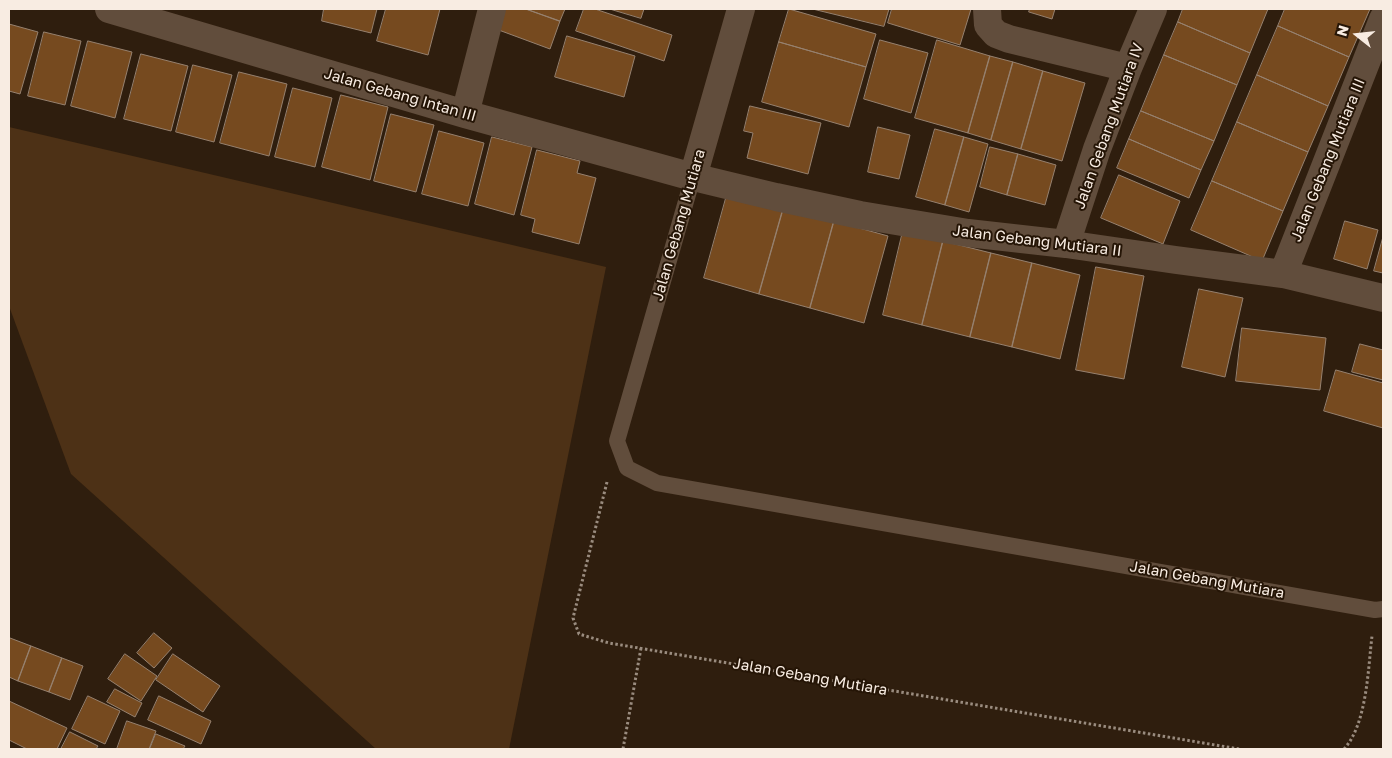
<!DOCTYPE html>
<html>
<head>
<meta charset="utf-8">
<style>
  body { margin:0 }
  #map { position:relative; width:1392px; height:758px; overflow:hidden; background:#2f1e0e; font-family:"Golos Text",sans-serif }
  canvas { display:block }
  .frame { position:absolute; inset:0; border:10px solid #f8ece2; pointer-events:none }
  .north { position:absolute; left:1332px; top:10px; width:50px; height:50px; -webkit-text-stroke:4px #251506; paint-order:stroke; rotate:286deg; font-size:14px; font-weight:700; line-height:20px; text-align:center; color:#f8ece2 }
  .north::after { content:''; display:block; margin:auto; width:18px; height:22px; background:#f8ece2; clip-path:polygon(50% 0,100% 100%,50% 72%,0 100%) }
</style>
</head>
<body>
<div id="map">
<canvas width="1392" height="758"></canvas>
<div class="frame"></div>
<div class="north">N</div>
</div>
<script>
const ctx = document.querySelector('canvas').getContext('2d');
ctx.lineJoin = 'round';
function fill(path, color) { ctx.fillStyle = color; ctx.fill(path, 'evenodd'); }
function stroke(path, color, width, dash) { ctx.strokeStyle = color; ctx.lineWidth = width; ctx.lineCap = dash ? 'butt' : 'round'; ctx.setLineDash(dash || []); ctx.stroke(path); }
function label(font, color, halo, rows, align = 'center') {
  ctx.font = font + ' "Golos Text",sans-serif'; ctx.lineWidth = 4; ctx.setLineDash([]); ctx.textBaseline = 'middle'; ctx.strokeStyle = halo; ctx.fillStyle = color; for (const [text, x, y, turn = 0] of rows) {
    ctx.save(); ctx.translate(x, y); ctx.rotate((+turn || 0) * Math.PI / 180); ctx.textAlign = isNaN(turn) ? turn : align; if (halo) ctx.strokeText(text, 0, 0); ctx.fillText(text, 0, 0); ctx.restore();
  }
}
const green = new Path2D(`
  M9,127L606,267L509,749H376L71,474L9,306Z`);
const building = new Path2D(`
  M324,9H377L371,33L322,21Z
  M386,9H440L428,55L377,41Z
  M504,9H526L560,21L550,49L496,29Z
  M526,9H565L560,21Z
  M584,9H595L672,35L664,61L576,31Z
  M610,9H644L641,18Z
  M789,9L876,34L866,67L779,42Z
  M813,9H889L884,26Z
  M892,9H971L960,45L888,23Z
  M1030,9H1055L1052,19L1029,12Z
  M1183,9H1268L1250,53L1178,22Z
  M1285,9H1370L1349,57L1278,26Z
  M1178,22L1250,53L1237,85L1164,55Z
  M9,24L38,32L20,94L9,91Z
  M1278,26L1349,57L1328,106L1257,75Z
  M44,32L81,41L65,105L28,96Z
  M567,36L635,56L624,97L555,77Z
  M880,40L928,53L911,113L864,99Z
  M937,40L990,56L968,133L915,118Z
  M88,41L132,52L115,118L71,106Z
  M779,42L866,67L849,127L762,102Z
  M141,54L188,66L171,131L124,119Z
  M1164,55L1237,85L1214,141L1141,111Z
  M990,56L1013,62L991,140L968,133Z
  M1013,62L1043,71L1021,149L991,140Z
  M193,65L232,75L214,142L176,132Z
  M1043,71L1085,83L1062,161L1021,149Z
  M239,72L287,84L269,156L220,143Z
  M1257,75L1328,106L1308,152L1237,122Z
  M293,88L332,98L315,167L275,157Z
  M341,95L388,107L370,180L322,167Z
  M750,106L821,123L808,174L747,158L753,133L744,131Z
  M1141,111L1214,141L1201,170L1129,139Z
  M391,114L434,125L416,192L374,181Z
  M1237,122L1308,152L1283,211L1212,181Z
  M878,127L910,135L899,179L868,172Z
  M935,129L964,137L945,205L916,197Z
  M439,131L484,143L468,206L422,194Z
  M492,137L532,147L514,215L475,204Z
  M964,137L988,144L969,212L945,205Z
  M1129,139L1201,170L1189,198L1117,168Z
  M990,147L1018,154L1007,195L980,187Z
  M537,150L580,161L577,173L596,178L579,244L532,232L535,219L521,215Z
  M1018,154L1056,165L1045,205L1007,195Z
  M1119,175L1180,201L1163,244L1101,218Z
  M1212,181L1283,211L1262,261L1191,230Z
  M728,191L784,206L759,294L704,278Z
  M784,206L834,221L810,308L759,294Z
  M834,221L888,236L864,323L810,308Z
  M1345,221L1378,230L1367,269L1334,259Z
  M903,231L943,241L922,325L883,315Z
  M1383,237V273L1374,271Z
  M943,241L991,253L970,337L922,325Z
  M991,253L1032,263L1012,347L970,337Z
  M1032,263L1080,275L1060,359L1012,347Z
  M1096,267L1144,276L1124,379L1076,370Z
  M1199,289L1243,298L1225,377L1182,367Z
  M1242,328L1326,338L1320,390L1236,381Z
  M1360,344L1383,350V380L1352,372Z
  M1336,370L1383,383V428L1324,411Z
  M154,633L172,648L154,668L137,653Z
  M10,638L31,646L18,681L9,677Z
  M31,646L62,658L49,692L18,681Z
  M125,654L157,676L141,701L108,679Z
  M173,654L220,686L203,712L156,680Z
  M62,658L83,666L70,700L49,692Z
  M115,689L142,703L135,717L107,702Z
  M88,696L120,711L105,744L72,729Z
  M159,696L211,721L201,744L148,720Z
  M9,701L67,728L57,749H27L9,740Z
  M127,721L156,731L149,749H117Z
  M70,732L98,746L96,749H61Z
  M156,734L185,746L183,749H150Z`);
const path = new Path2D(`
  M607,482L573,618L579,634L609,643L1239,749
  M623,749L641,648
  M1344,749C1367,724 1368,669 1372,636`);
const service = new Path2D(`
  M693,177L617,441L627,468L657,483L1375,610L1383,609`);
const minor = new Path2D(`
  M109,9L465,114L693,177L776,197L860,215L968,233L1066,244L1176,260L1283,274L1383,298
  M987,9L988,25L996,34L1009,39L1128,68
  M465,114L492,9
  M693,177L741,9
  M1066,244L1097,149L1128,68L1153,9
  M1283,274L1383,19`);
const streetNames = [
  ["Jalan Gebang Intan III",400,95,16],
  ["Jalan Gebang Mutiara IV",1109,126,-70],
  ["Jalan Gebang Mutiara III",1328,160,-68],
  ["Jalan Gebang Mutiara",679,225,-74],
  ["Jalan Gebang Mutiara II",1037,241,7],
  ["Jalan Gebang Mutiara",1207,580,10],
  ["Jalan Gebang Mutiara",810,677,10]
];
fill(green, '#4d3116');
fill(building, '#764a1f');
stroke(building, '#96816f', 1);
stroke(path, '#9a8c7f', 3, [2.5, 2.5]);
stroke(service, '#614d3c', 16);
stroke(minor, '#614d3c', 28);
label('15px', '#f8ece2', '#251506', streetNames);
</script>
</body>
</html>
